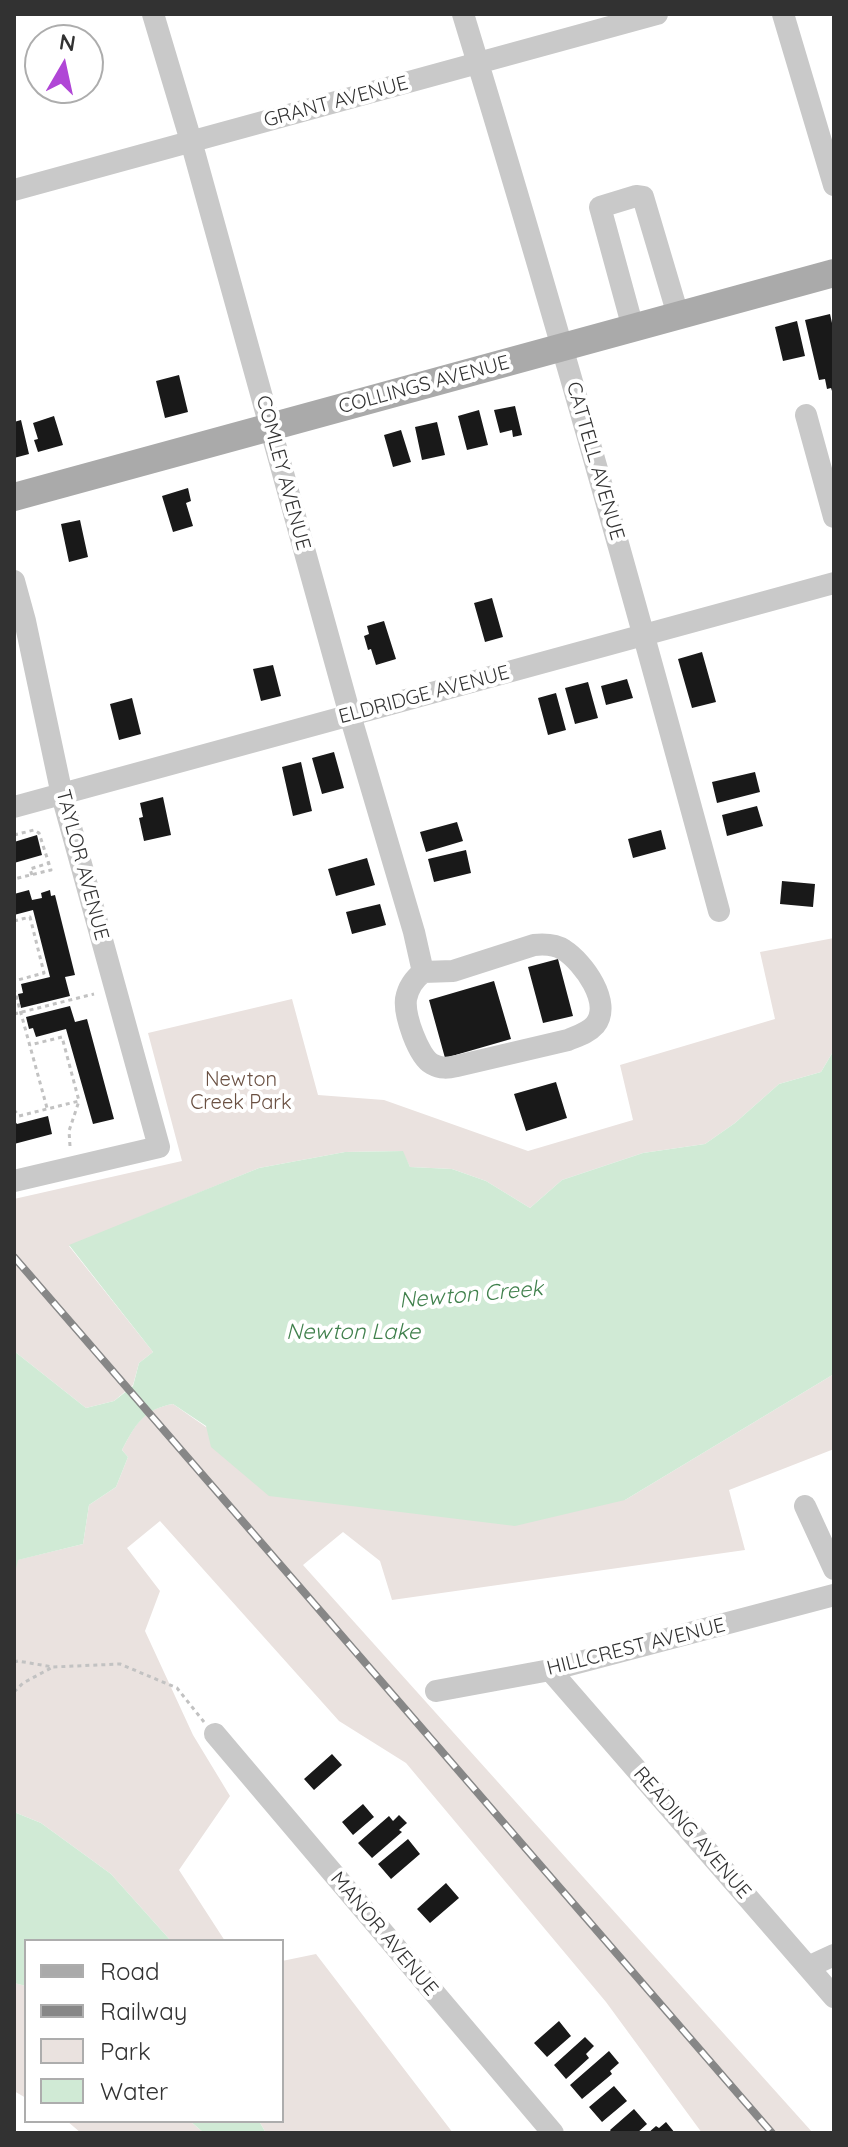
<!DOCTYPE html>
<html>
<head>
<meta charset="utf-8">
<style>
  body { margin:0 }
  #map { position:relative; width:848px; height:2147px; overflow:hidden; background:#fff; font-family:Quicksand,sans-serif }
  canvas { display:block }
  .frame { position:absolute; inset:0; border:16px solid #323232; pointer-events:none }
  .legend { position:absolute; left:24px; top:1939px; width:260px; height:184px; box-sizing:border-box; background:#fff; border:2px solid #adadad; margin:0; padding:10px 14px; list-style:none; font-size:24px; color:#323232 }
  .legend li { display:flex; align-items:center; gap:16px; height:40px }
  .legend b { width:40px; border:2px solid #adadad }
  .north { position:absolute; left:24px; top:24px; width:80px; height:80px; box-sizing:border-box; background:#fff; border:2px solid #adadad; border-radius:50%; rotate:9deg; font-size:22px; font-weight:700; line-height:32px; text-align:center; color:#323232 }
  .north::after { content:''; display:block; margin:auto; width:28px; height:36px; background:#b046d6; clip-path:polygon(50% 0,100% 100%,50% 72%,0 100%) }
</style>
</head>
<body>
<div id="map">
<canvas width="848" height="2147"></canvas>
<div class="frame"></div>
<ul class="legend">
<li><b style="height:10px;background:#aaa"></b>Road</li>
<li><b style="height:10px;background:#878787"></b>Railway</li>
<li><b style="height:22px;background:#eae2df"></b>Park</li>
<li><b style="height:22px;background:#d0ead5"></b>Water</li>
</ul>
<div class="north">N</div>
</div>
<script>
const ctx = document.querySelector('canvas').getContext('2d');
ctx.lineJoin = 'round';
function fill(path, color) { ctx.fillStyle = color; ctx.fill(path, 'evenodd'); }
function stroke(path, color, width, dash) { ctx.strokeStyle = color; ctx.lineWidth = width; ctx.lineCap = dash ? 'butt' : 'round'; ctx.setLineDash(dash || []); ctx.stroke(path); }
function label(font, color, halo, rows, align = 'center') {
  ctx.font = font + ' Quicksand,sans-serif'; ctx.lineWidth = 8; ctx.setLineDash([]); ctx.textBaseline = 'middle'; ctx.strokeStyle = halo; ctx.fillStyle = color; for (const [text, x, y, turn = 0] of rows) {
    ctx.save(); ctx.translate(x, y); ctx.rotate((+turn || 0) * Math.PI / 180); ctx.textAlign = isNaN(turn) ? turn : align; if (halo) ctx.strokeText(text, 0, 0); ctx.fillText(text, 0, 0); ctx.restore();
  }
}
const green = new Path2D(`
  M834,938V1050L821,1072L779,1084L735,1123L705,1144L643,1153L562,1180L530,1208L486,1181L452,1169L410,1167L402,1151L345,1152L259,1168L69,1246L153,1352L139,1363L133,1385L114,1401L86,1408L14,1351V1199L182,1161L148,1033L292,999L318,1095L384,1100L528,1151L633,1120L620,1065L775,1019L760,952Z
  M834,1374V1449L729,1490L745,1550L392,1600L380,1561L343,1532L303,1565L813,2133H702L606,2002L406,1763L339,1721L160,1521L127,1548L160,1591L145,1631L193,1735L230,1796L179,1870L225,1941H171L111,1874L41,1823L14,1812V1577L17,1560L83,1544L89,1505L116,1487L128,1457L122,1450C135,1425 143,1409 173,1404L206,1427L625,1500Z
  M316,1954L453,2133H266L259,2121H282V1961Z
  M14,1983L26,1986V2098L14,2091Z
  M67,2121H190L204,2133H81Z`);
const water = new Path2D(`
  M834,1050V1374L625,1500L515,1526L269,1496L211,1447L206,1426L173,1404C144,1409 135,1425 122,1450L128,1457L116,1487L89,1505L83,1544L18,1560L14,1577V1351L86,1408L114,1401L133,1386L139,1363L153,1352L69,1245L259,1168L345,1152L403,1151L410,1167L452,1169L486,1181L530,1208L562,1180L643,1153L705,1144L735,1123L779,1084L821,1072Z
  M14,1812L41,1823L111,1874L171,1941H26V1986L14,1983Z
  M190,2121H259L266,2133H204Z`);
const building = new Path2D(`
  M830,314L834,332L833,394L831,388L827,389L825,379L819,380L805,320Z
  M797,321L805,356L783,361L775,327Z
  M179,375L188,412L165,418L156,381Z
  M515,406L522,435L513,437L512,430L500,433L494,410Z
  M479,410L488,445L467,450L458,416Z
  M54,416L63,445L38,452L34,440L38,439L33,423Z
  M21,420L29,454L14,458V422Z
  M437,422L445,455L422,460L415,427Z
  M401,430L411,462L393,467L384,435Z
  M188,488L191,501L186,503L193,526L173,532L162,496Z
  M80,520L88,557L69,562L61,524Z
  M492,598L503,637L485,642L474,603Z
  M384,621L396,659L376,665L371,649L368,650L364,636L369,634L367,626Z
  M702,652L716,702L692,708L678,659Z
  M273,665L281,696L261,701L253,669Z
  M627,679L633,698L606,705L601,686Z
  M588,682L598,718L575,724L565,688Z
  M556,693L566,730L548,735L538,698Z
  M132,698L141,734L119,740L110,704Z
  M334,752L344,788L322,794L312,758Z
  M301,762L312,811L293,816L282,767Z
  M755,772L760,792L717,803L712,782Z
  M163,797L171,835L144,841L139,818L143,817L140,803Z
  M757,806L763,826L727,836L722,815Z
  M457,822L463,841L426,852L420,832Z
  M661,830L666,849L633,858L628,839Z
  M37,835L42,855L14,863V842Z
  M466,850L471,873L434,882L428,859Z
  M367,858L375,885L336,896L328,869Z
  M782,881L815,884L813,907L780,904Z
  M29,890L32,900L42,898L41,893L50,890L51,896L55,895L75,975L65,977L70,996L21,1008L18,994L23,993L21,984L50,977L33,910L14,915V894Z
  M380,904L386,925L352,934L346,912Z
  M558,959L573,1016L543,1023L528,967Z
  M494,981L511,1039L445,1058L429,1000Z
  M70,1006L75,1022L87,1019L114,1119L93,1124L66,1029L36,1037L33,1028L29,1029L26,1017Z
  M556,1082L567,1118L526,1131L514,1094Z
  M48,1116L52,1134L14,1144V1120L17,1124Z
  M332,1754L342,1765L314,1790L304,1779Z
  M363,1804L374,1817L353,1835L342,1822Z
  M399,1815L407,1823L399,1830L402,1832L372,1858L358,1843L389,1816L393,1821Z
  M408,1839L420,1854L391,1879L378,1864Z
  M446,1883L459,1898L430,1923L417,1909Z
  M559,2021L571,2036L547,2057L534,2043Z
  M585,2037L594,2046L586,2054L589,2058L566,2079L554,2065Z
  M609,2051L619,2063L610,2071L612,2074L582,2099L570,2085Z
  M614,2086L627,2101L602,2122L589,2107Z
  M634,2109L647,2124L637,2133H612L610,2130Z
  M666,2122L675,2133H648L656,2126L659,2128Z`);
const path = new Path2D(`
  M14,835L34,830L39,833L51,870L14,879
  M32,875L30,869L49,863
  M14,921L30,917L44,973L14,981
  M14,988L47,1108
  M14,1014L94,994
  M14,1110L19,1116L79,1101L62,1037L30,1045
  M70,1146L69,1131L79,1101
  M14,1662L18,1661L53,1667L120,1664L177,1688L204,1722
  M14,1692L23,1683L53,1667`);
const minor = new Path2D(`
  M153,14L191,141L350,715L414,932L423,972C414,979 408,988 406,999C404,1015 418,1056 432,1064C441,1069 448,1068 457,1066L568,1040C577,1036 588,1033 595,1025C613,1003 583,962 564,950C555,944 544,944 534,945L453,971L423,972
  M463,14C554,311 638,610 719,911
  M783,14L834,185
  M14,190L657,14
  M633,328L600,207L636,196L643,197L678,315
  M806,415L834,517
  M14,581L25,621L62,795L159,1147L14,1181
  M14,807L834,583
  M805,1506L834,1569
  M550,1670L834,1997
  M436,1691L550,1670L834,1595
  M215,1734L553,2133
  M808,1967L834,1955`);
const major = new Path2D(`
  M14,497L834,273`);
const rail = new Path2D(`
  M14,1257L772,2133`);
const streetNames = [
  ["GRANT AVENUE",336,102,-15],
  ["COLLINGS AVENUE",424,385,-15],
  ["CATTELL AVENUE",595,461,74],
  ["COMLEY AVENUE",283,473,75],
  ["ELDRIDGE AVENUE",424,695,-15],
  ["TAYLOR AVENUE",82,865,75],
  ["HILLCREST AVENUE",636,1647,-14],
  ["READING AVENUE",692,1833,49],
  ["MANOR AVENUE",384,1934,50]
];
const parkNames = [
  ["Newton",241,1080],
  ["Creek Park",241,1103]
];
const waterNames = [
  ["Newton Creek",471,1295,-5],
  ["Newton Lake",353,1332]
];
fill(green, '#eae2df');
fill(water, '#d0ead5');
fill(building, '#191919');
stroke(path, '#c2c2c2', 3, [4, 4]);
stroke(minor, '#c9c9c9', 22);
stroke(major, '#aaa', 28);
stroke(rail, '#878787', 8);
stroke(rail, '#fff', 5, [15]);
label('20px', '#323232', '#fff', streetNames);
label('20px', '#6a5042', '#fff', parkNames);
label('italic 22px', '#41814d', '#fff', waterNames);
</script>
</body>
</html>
